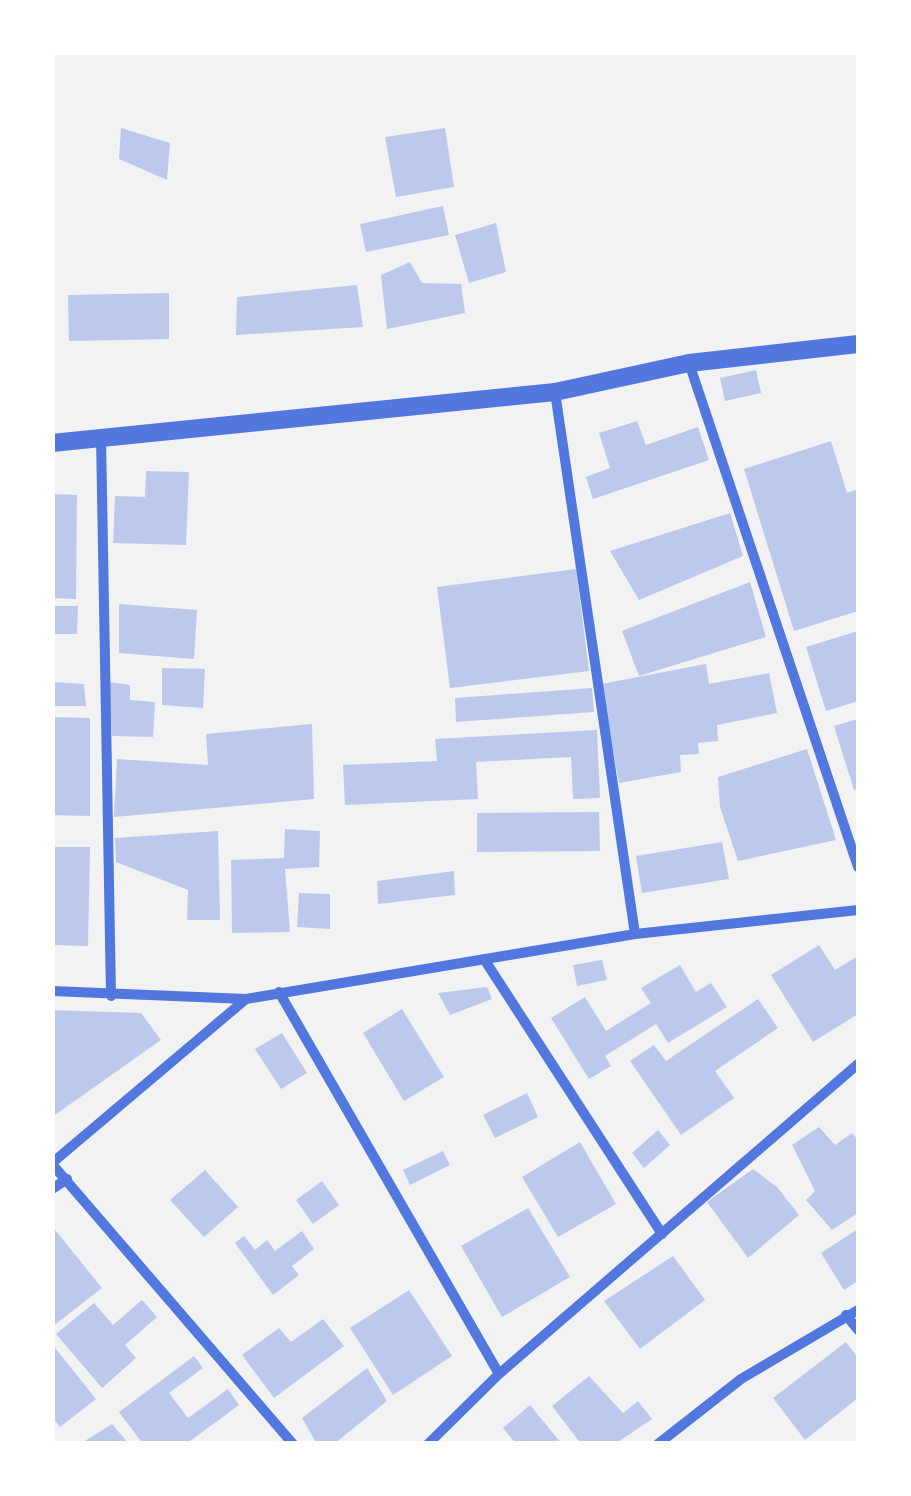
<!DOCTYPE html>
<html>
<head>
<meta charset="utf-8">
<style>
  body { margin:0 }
  #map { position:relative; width:911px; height:1496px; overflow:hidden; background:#f2f2f2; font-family:"Noto Sans",sans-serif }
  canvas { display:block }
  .frame { position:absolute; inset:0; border:55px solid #fff; pointer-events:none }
</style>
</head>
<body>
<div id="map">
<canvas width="911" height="1496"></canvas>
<div class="frame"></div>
</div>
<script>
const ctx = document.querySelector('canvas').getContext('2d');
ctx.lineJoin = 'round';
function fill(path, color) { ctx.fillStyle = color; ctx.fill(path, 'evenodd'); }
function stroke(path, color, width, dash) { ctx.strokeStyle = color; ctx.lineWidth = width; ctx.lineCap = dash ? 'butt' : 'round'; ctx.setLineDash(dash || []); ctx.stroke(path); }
const building = new Path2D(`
  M121,128L170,143L167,180L119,159Z
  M445,128L454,187L396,197L385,137Z
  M443,206L449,235L366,252L360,224Z
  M496,223L506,272L469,283L455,235Z
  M410,262L422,283L461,284L465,313L387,329L381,275Z
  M357,285L363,327L236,335L237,297Z
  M169,293V339L69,341L68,295Z
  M756,370L761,393L725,401L720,378Z
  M637,421L646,445L698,427L709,460L593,499L586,477L610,468L599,433Z
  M831,441L847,493L858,489V611L794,631L744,469Z
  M146,471L189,472L186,545L113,543L115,496L145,497Z
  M52,494L77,495L76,599L52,598Z
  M730,513L743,556L639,600L610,551Z
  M576,569L589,671L450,688L437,587Z
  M750,582L766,637L639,676L622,631Z
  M119,604L197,610L194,659L119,653Z
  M52,606H78L77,634H52Z
  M858,631V701L826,711L806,647Z
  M706,664L709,684L769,673L777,713L717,725L718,741L698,743L699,754L680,755L681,772L619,783L601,684Z
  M162,668L205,669L203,708L162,705Z
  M52,682L84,684L86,706H52Z
  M109,682L130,685V700L155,702L153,737L112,736Z
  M592,688L594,712L456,722L455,698Z
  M52,717L90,718V816L52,815Z
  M858,719V789L854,790L834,726Z
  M312,724L314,799L114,817L117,759L208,765L206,734Z
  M597,730L600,798L573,799L571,757L476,762L478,799L345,805L343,765L437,761L435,739Z
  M807,749L836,840L738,861L720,807L718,777Z
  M599,812L600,851L477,852V813Z
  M285,829L320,831L319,867L285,869L290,932L232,933L231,860L284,858Z
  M218,831L220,920H187L188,890L116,862L115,838Z
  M722,842L729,879L642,893L636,856Z
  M52,847H90L88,946L52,945Z
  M454,871L455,895L378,904L377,881Z
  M299,893L330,894V929L297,927Z
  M819,945L835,970L858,956V1014L813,1042L771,975Z
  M602,960L607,980L577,986L573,965Z
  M680,965L696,992L711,983L727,1007L668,1043L656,1024L605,1056L611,1066L589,1079L551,1018L585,997L606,1031L651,1003L641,988Z
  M487,987L492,999L450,1015L438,993Z
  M758,999L778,1028L715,1071L734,1098L681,1135L630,1061L654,1045L666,1061Z
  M402,1009L444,1077L404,1101L363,1033Z
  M52,1010L141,1013L161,1040L52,1117Z
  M282,1033L307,1073L281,1089L255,1049Z
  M527,1093L538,1117L495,1138L483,1115Z
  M819,1127L835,1145L852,1133L858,1140V1213L832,1230L806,1200L815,1191L792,1145Z
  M658,1130L670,1145L644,1168L632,1153Z
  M580,1142L616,1204L558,1237L522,1177Z
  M443,1151L450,1165L410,1185L403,1170Z
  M753,1169L777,1187L799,1215L748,1258L707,1202Z
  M205,1170L238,1207L204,1237L170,1200Z
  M322,1181L339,1205L313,1224L296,1200Z
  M528,1208L570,1277L502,1317L461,1246Z
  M52,1226L102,1288L52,1327Z
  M858,1229V1281L844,1290L821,1253Z
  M302,1231L314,1249L292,1266L299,1275L273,1295L235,1243L244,1236L255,1250L267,1240L275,1251Z
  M673,1256L705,1300L640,1349L604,1301Z
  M409,1290L452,1356L393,1395L350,1328Z
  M142,1300L157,1317L125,1345L136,1358L102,1388L56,1334L94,1303L113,1325Z
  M323,1319L344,1346L274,1398L242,1355L279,1328L291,1342Z
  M846,1342L858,1358V1398L805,1440L773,1398Z
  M52,1344L96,1399L60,1427L52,1417Z
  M194,1356L203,1368L169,1393L188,1418L228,1389L239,1405L186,1444H143L119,1412Z
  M367,1368L387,1401L334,1444H317L302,1418Z
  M589,1376L623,1413L638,1401L652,1419L615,1444H581L552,1406Z
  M530,1405L562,1444H516L503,1428Z
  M112,1424L129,1444H80Z`);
const minor = new Path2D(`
  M689,363L858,867
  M555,392L635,934
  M101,437L111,996
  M484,959L662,1234
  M52,991L246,999L635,934L858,910
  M279,992L499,1374
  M52,1163L246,999
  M52,1164L293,1444
  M52,1189L67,1179
  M846,1315L858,1330
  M428,1444L499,1374L858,1064
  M658,1444L741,1379L858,1310`);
const tertiary = new Path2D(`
  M52,443L555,392L689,363L858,344`);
fill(building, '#bdc9ec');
stroke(minor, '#5277de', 10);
stroke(tertiary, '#5277de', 18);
</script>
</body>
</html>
